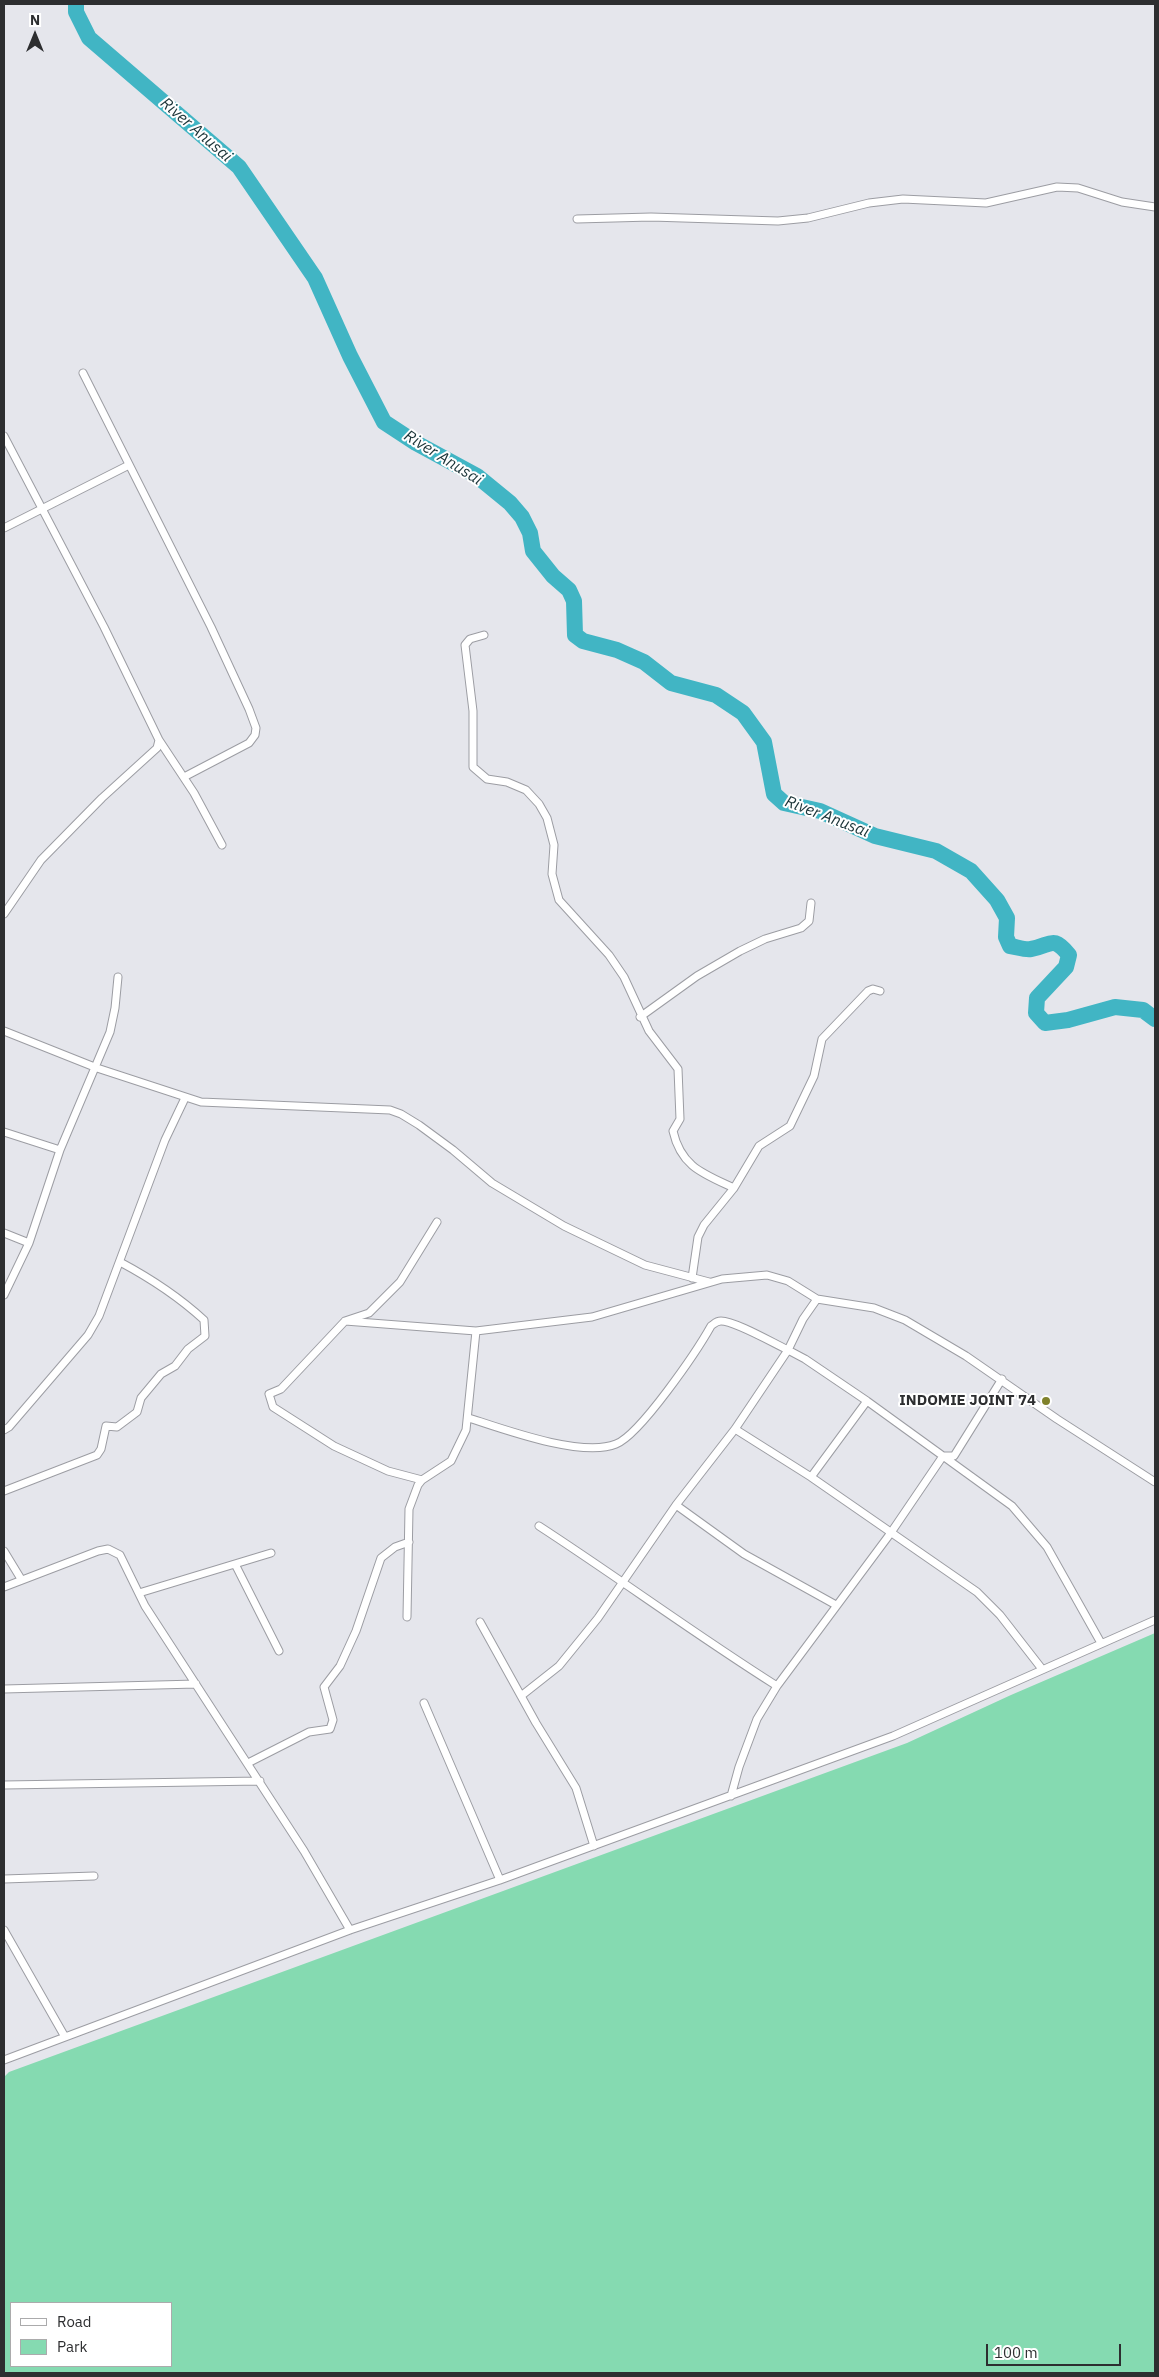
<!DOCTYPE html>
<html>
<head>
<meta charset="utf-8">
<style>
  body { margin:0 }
  #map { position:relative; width:1159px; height:2377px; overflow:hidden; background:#e5e6ec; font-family:"IBM Plex Sans",sans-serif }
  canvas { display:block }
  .frame { position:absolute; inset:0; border:5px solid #2d2e30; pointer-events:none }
  .legend { position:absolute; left:10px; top:2302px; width:162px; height:65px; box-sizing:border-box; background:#fff; border:1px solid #ababac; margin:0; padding:6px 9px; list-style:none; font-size:15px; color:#2d2e30 }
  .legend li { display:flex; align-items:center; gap:10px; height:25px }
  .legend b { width:25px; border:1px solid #ababac }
  .north { position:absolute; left:10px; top:10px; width:50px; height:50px; -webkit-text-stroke:4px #fff; paint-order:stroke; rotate:0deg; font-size:14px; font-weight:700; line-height:20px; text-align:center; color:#2d2e30 }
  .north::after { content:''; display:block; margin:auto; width:18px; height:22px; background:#2d2e30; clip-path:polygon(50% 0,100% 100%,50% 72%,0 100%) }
  .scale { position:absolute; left:986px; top:2344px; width:135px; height:22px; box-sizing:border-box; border:2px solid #2d2e30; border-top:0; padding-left:6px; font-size:15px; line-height:18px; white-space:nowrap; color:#2d2e30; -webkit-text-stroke:4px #fff; paint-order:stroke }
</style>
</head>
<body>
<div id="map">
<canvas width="1159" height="2377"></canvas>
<div class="frame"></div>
<ul class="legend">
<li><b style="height:6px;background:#fff"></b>Road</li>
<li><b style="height:14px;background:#85dab1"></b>Park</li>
</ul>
<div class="north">N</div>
<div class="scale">100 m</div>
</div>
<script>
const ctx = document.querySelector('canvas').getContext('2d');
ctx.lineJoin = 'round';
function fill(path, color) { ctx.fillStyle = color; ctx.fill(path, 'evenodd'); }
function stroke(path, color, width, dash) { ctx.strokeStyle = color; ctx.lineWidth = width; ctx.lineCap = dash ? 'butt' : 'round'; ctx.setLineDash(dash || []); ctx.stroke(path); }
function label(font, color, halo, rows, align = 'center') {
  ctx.font = font + ' "IBM Plex Sans",sans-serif'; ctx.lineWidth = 4; ctx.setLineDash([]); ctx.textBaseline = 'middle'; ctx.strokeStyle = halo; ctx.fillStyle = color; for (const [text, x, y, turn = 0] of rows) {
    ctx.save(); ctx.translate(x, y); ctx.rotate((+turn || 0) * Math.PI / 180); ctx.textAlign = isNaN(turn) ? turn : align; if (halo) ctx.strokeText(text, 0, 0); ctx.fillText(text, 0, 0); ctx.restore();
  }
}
const green = new Path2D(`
  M1155,1633V2373H4V2077L9,2072L907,1743L1011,1695ZM11,2303H171V2366H11Z`);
const river = new Path2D(`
  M76,4V12L89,38L239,167L315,278L350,356L384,422L416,443L477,476L510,503L522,517L530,533L533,551L553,576L569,590L574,601L575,635L583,641L617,650L644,662L671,683L716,695L743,713L764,742L774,794L784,803L820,811L875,836L936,851L971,871L997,900L1007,918L1006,937L1010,946C1017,947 1025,950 1031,949C1051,946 1052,934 1069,955L1066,967L1037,998L1036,1013L1045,1023L1068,1020L1115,1007L1143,1010L1155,1019`);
const street = new Path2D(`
  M577,219L651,217L778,221L808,218L869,203L903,199L986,203L1057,187L1078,188L1122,202L1155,207
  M83,373L211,627L249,709L256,728L255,735L249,743L184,777
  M4,436L104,627L159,740L157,748L102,798L41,860L4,914
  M4,528L129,465
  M484,635L470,639L465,645L473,711V767L487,779L507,782L526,790L539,804L547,818L554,845L552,874L559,900L609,955L624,977L649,1031L678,1069L680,1119L673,1131C681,1167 704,1174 734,1188
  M159,740L194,793L222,845
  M640,1017L697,976L740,951L765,939L801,928L809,921L811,903
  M4,1031L97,1068L201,1102L390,1110L401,1114L419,1125L453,1150L492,1183L564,1226L645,1265L709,1282
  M4,1132L60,1150
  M4,1233L29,1243
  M692,1278L698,1237L704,1225L734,1188L759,1146L790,1126L814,1076L822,1039L868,991L873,989L880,991
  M4,1295L29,1243L60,1150L110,1032L115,1008L118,977
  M817,1299L803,1319L788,1350L805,1359L867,1401L1012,1506L1047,1547L1101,1643
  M345,1321L476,1331L592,1317L722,1279L767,1275L788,1281L817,1299L874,1308L905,1320L966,1356L1057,1419L1155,1482
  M469,1418C503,1429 582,1458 616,1444C640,1435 697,1351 711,1326C714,1324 716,1321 721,1321C735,1321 773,1343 788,1350L735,1429L676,1505L598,1618L559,1666L521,1696
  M735,1429L811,1477L977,1592L1000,1615L1042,1669
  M4,1430L9,1427L88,1335L99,1316L165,1140L185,1098
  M811,1477L867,1401
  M422,1480L388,1471L334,1446L273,1407L269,1394L281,1389L345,1321L369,1313L400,1282L437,1222
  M4,1491L97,1455L101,1449L106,1426L117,1427L137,1412L141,1398L161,1374L175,1366L188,1349L205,1336L204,1320C179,1297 150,1278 120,1262
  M676,1505L744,1554L836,1605
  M539,1526C619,1578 696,1635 777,1686
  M4,1551L21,1579
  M235,1564L279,1651
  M4,1587L98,1551L108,1549L120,1555L145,1606L304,1851L350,1930
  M139,1593L271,1553
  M407,1617L409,1509L418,1485L422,1480L451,1461L466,1430L476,1331
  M480,1622L536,1723L576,1788L594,1846
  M4,1689L196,1684
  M424,1703L500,1880
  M248,1763L309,1732L330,1729L333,1720L324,1687L340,1666L356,1631L381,1558L395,1547L409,1542
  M4,1785L260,1781
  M731,1796L739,1767L757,1719L777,1686L890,1534L943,1456H954L1002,1379
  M4,1879L94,1876
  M4,1930L65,2037
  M4,2060L350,1930L500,1880L893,1736L1155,1620`);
const markers = [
  [1046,1401,5,"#80822c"]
];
const poiNames = [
  ["INDOMIE JOINT 74",1036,1401]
];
const waterNames = [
  ["River Anusai",196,130,41],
  ["River Anusai",443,458,32],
  ["River Anusai",827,817,21]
];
fill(green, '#85dab1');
stroke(river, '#41b5c4', 16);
stroke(street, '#9c9da3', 9);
stroke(street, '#fff', 7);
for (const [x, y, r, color] of markers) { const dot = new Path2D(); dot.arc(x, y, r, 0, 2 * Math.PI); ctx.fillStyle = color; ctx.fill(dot); stroke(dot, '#fff', 2); }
label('bold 15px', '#2d2e30', '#fff', poiNames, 'right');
label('italic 16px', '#1b3438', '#fff', waterNames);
</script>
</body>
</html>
